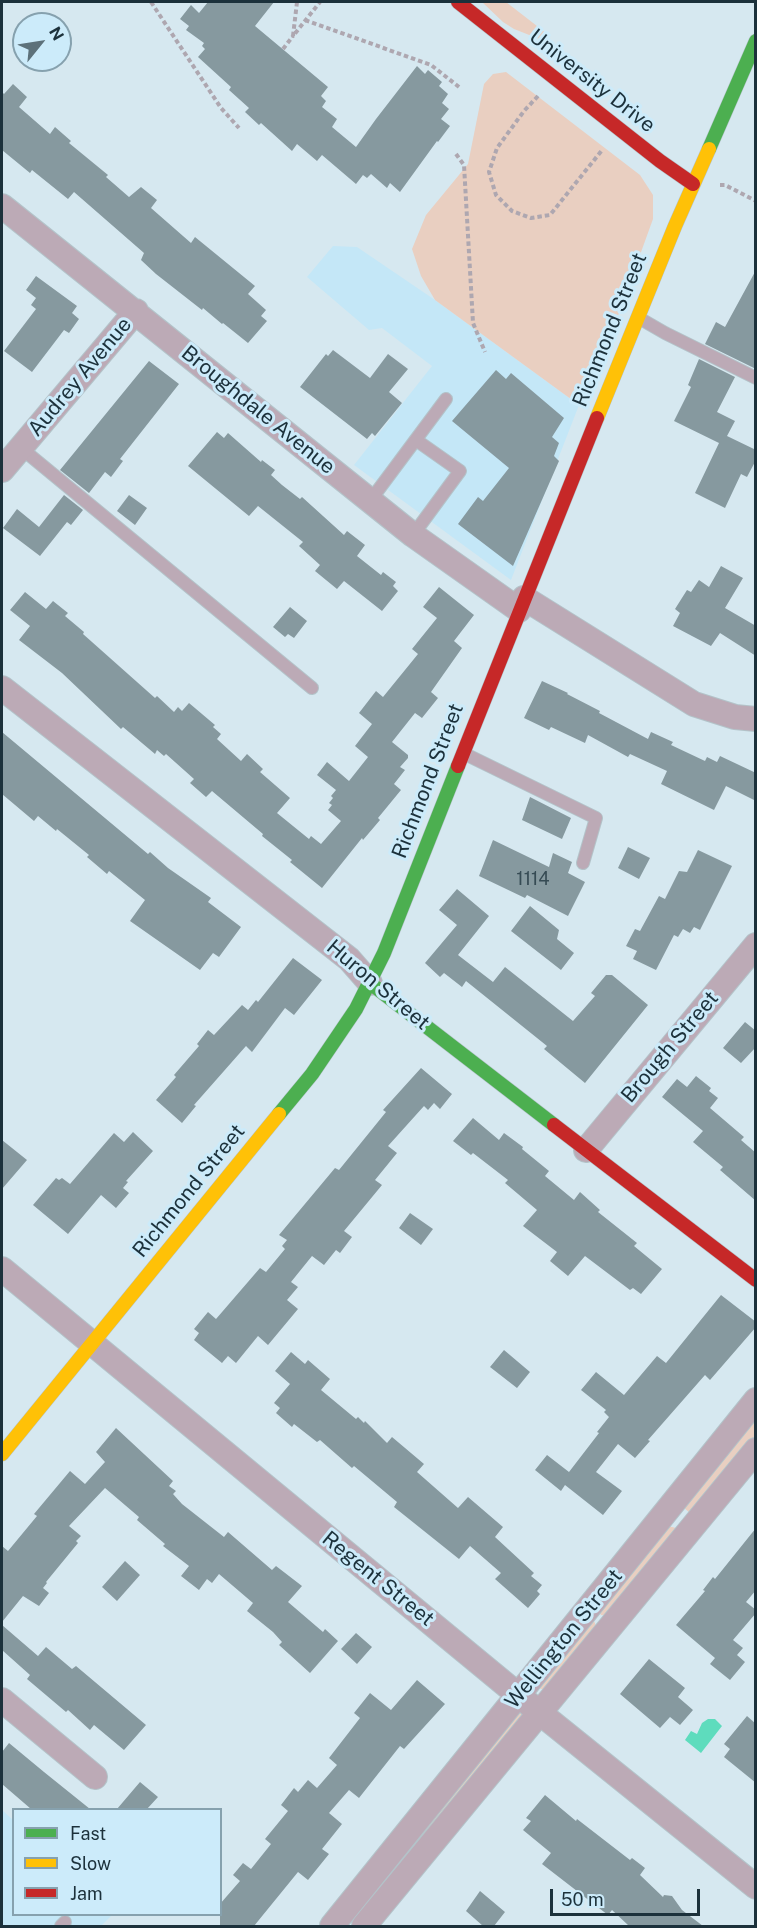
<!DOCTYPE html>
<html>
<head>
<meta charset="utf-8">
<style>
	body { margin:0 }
	#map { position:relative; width:757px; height:1928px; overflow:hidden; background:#d6e8f0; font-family:"Public Sans",sans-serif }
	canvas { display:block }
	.frame { position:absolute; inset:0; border:3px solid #1c313b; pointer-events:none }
	.legend { position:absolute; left:12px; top:1808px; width:210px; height:108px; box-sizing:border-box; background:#ccebfa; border:2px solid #86a1ae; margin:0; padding:8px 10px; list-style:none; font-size:18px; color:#1c313b }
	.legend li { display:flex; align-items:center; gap:12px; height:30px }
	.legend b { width:30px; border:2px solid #86a1ae }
	.north { position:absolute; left:12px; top:12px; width:60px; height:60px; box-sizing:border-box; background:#ccebfa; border:2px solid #86a1ae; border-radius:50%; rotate:60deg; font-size:16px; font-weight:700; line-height:24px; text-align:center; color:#1c313b }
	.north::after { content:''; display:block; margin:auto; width:21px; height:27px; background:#5d717a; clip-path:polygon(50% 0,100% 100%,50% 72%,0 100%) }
	.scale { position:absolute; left:550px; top:1889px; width:150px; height:27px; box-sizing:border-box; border:3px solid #1c313b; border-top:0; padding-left:8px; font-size:18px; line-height:21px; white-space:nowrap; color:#1c313b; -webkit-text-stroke:4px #ccebfa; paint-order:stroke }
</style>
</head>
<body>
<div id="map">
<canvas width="757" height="1928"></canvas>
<div class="frame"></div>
<ul class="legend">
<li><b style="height:8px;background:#4caf50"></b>Fast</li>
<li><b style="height:8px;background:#ffc107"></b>Slow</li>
<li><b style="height:8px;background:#c62828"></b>Jam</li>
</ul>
<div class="north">N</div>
<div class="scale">50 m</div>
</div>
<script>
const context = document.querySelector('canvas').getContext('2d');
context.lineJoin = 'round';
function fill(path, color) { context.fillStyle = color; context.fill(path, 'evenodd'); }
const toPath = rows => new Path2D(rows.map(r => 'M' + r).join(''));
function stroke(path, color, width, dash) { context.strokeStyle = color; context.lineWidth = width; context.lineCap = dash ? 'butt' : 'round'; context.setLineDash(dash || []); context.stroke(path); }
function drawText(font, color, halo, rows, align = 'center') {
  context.font = font + ' "Public Sans",sans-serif'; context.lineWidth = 6; context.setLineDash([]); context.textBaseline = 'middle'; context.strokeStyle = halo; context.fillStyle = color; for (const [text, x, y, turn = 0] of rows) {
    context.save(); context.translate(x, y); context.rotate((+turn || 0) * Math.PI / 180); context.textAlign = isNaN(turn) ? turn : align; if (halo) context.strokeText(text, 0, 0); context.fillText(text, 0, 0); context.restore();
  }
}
const built = toPath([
	[333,246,357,247,435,300,579,405,511,580,354,465,432,366,382,328,369,330,307,277],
	[2,1810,13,1820,14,1914,112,1915,101,1926,2,1926]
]);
const green = toPath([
	[482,2,506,2,546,33,542,40,514,29,503,22],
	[506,72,640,175,653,195,653,219,586,404,579,405,435,300,421,276,412,249,426,215,468,164,484,84,493,74],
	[755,1418,755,1436,691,1514,683,1507],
	[668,1526,676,1528,676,1535,608,1616,601,1615,598,1610],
	[594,1621,597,1628,545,1690,538,1688,587,1622],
	[514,1711,522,1711,525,1717,397,1872,390,1874,389,1867]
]);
const water = toPath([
	[708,1719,715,1719,722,1726,701,1753,685,1740,691,1731,697,1734,702,1723]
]);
const building = toPath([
	[208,2,274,2,255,26,328,87,321,96,326,101,322,107,337,119,332,127,356,147,376,119,417,66,425,74,428,70,442,82,439,86,448,94,442,103,449,109,441,119,450,126,438,142,437,141,400,192,390,183,387,188,371,174,367,178,363,175,356,184,322,155,317,161,297,144,292,151,261,123,259,125,245,112,249,108,229,90,231,87,198,57,205,49,202,46,204,43,186,30,189,26,180,19,191,5,199,13],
	[13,84,27,97,19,107,50,134,55,127,71,141,69,143,108,175,106,177,129,197,141,187,157,200,151,208,191,243,195,237,255,286,248,294,266,310,261,316,267,321,248,343,223,323,222,324,203,308,202,310,156,274,141,260,144,253,74,192,68,199,32,170,30,173,2,150,2,92,4,94],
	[756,270,756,369,705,344,716,322,725,327],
	[36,276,77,306,72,313,79,319,69,333,64,330,32,372,4,351,36,309,31,305,36,298,26,290],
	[333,350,370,378,388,354,408,369,389,392,402,403,375,436,372,433,367,439,300,387,326,354,328,356],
	[699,359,735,377,717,412,735,421,727,436,756,450,756,460,747,477,741,474,725,508,695,493,719,443,674,421,691,387,688,385],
	[149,361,179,384,120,459,123,461,111,477,105,472,89,493,60,470],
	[496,370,506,379,511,373,564,418,552,437,559,443,554,456,559,461,513,566,458,524,478,497,483,501,509,468,452,421],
	[217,432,224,438,228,433,261,462,262,460,275,470,271,475,282,485,300,499,302,497,344,535,347,531,365,545,357,556,381,575,383,572,396,582,393,586,398,591,382,611,344,581,337,589,315,571,320,565,299,546,303,542,258,506,249,516,188,466],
	[64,495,83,510,71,525,67,522,40,556,3,528,17,509,39,527],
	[129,495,147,508,135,525,117,511],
	[721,566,743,578,725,608,756,626,756,656,720,633,711,646,673,626,680,613,675,609,687,590,691,592,699,580,709,587],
	[439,587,474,615,454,641,462,648,431,692,438,698,422,718,415,713,392,742,408,755,408,758,400,767,405,770,394,784,401,790,378,818,380,820,363,840,362,838,322,888,290,862,292,860,262,836,263,834,212,791,206,797,190,783,194,779,166,754,164,756,157,750,155,754,123,727,121,729,62,673,19,640,30,626,10,610,25,592,46,609,53,601,68,613,65,616,84,632,83,634,155,698,157,696,174,712,178,707,182,711,189,703,215,725,213,727,221,734,217,739,241,761,247,754,263,769,260,772,290,798,277,813,309,839,311,836,321,844,341,821,328,810,332,805,329,803,333,798,331,796,336,790,317,775,327,762,349,781,368,757,355,746,372,724,359,713,376,691,383,697,418,654,412,649,437,618,423,607],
	[290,607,307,621,294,638,288,634,285,637,273,627],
	[542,681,568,693,567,694,600,711,599,713,648,739,651,732,673,742,671,745,705,761,707,757,717,762,720,756,756,773,756,801,726,786,714,810,661,784,667,771,630,754,628,757,588,735,585,743,551,727,549,730,524,718],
	[2,732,148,854,150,852,168,868,211,898,208,902,241,927,219,957,213,953,200,970,130,921,145,900,109,871,107,874,87,857,89,855,57,829,56,831,38,816,34,821,2,794],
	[530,797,571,818,562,839,522,820],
	[493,840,549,867,553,853,572,862,568,873,585,882,568,916,527,895,525,898,479,876],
	[628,847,650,858,639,879,618,868],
	[698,850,732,866,700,930,694,927,690,933,683,929,678,937,674,935,656,970,633,959,637,951,626,946,635,929,640,931,659,896,665,899,679,871,687,872],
	[457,889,489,916,458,955,493,982,505,967,573,1021,595,996,591,993,606,975,612,975,648,1005,585,1083,544,1049,547,1046,466,981,462,987,444,973,440,977,425,963,457,925,439,910],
	[530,906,559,930,557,939,574,953,561,970,511,931],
	[293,958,322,980,294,1015,285,1008,252,1052,246,1046,194,1105,196,1106,182,1123,156,1100,176,1077,174,1075,199,1046,197,1044,208,1030,214,1035,242,1005,248,1010,256,1000,258,1002],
	[745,1022,756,1031,756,1047,741,1063,723,1048],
	[421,1068,452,1094,440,1109,434,1103,428,1110,424,1106,388,1146,397,1153,375,1180,382,1185,344,1231,352,1237,340,1253,336,1250,324,1265,312,1256,291,1282,298,1287,287,1300,298,1309,268,1345,258,1336,236,1363,228,1356,222,1363,194,1340,199,1333,194,1329,208,1312,216,1319,260,1268,266,1272,285,1249,282,1246,287,1240,279,1235,335,1168,339,1170,386,1112,383,1110],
	[696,1076,711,1088,709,1091,718,1098,710,1108,744,1137,741,1140,756,1153,756,1201,720,1170,723,1167,693,1142,703,1131,662,1097,677,1079,687,1087],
	[473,1118,499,1140,504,1133,523,1147,522,1149,549,1171,545,1176,574,1200,580,1192,600,1210,598,1212,637,1243,634,1246,662,1269,641,1294,633,1288,630,1290,585,1256,568,1276,550,1261,557,1252,523,1226,537,1210,505,1183,508,1180,473,1153,471,1155,453,1141],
	[133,1132,153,1151,126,1181,128,1182,123,1188,129,1193,116,1208,101,1195,68,1234,33,1205,56,1178,59,1180,62,1178,70,1184,114,1133,124,1142],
	[2,1140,27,1160,2,1189],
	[410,1213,433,1229,421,1245,399,1228],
	[721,1295,756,1322,756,1327,710,1380,705,1375,648,1440,650,1441,635,1458,618,1444,596,1472,622,1491,603,1515,565,1485,561,1491,535,1470,547,1455,569,1472,599,1433,597,1432,609,1417,604,1412,606,1410,581,1390,596,1372,624,1395,657,1356,666,1363],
	[504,1350,530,1372,517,1388,490,1367],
	[291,1352,305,1364,308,1360,330,1379,321,1390,356,1419,358,1417,364,1423,365,1421,387,1443,392,1437,424,1464,417,1472,458,1508,468,1497,503,1527,495,1537,534,1573,531,1576,542,1585,537,1591,540,1594,528,1608,495,1579,501,1573,470,1546,459,1559,394,1507,397,1502,354,1466,352,1468,320,1440,317,1442,294,1424,292,1427,276,1413,280,1408,274,1403,290,1384,275,1371],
	[116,1428,173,1481,169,1486,176,1491,173,1494,182,1504,224,1537,228,1532,272,1570,276,1566,302,1586,288,1602,323,1632,325,1629,338,1641,310,1673,279,1645,282,1642,273,1632,247,1611,253,1603,219,1574,212,1583,207,1579,199,1590,181,1576,189,1566,163,1546,165,1544,137,1520,139,1517,105,1488,69,1526,81,1536,76,1541,78,1543,46,1582,47,1583,43,1588,49,1593,39,1606,23,1596,2,1622,2,1546,8,1551,37,1516,34,1514,70,1471,85,1484,105,1462,96,1452],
	[756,1528,756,1590,746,1602,756,1610,756,1613,733,1640,743,1648,737,1655,745,1662,730,1680,710,1664,715,1658,676,1625,705,1591,703,1590,713,1577,715,1579],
	[125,1561,140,1575,117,1601,102,1587],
	[2,1625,38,1656,46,1647,72,1669,76,1666,146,1725,124,1750,94,1725,90,1730,68,1710,66,1712,27,1679,30,1675,2,1650],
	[356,1633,372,1647,357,1664,341,1649],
	[649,1659,685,1688,678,1697,693,1710,680,1725,670,1717,660,1728,620,1694],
	[417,1680,445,1704,404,1749,400,1746,359,1798,349,1790,329,1813,342,1824,322,1849,329,1854,308,1880,298,1872,254,1926,220,1926,220,1904,240,1881,233,1875,243,1863,251,1869,271,1844,265,1839,288,1811,281,1805,294,1788,298,1792,308,1780,317,1788,337,1765,329,1758,360,1718,354,1713,370,1693,391,1710],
	[747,1716,756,1724,756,1783,724,1757,730,1749,724,1744],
	[9,1743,44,1772,90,1809,31,1809,2,1784,2,1752],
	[140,1782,158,1797,147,1809,117,1809],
	[545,1795,576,1821,577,1819,630,1860,632,1858,645,1868,640,1875,663,1897,664,1895,672,1896,682,1910,703,1926,629,1926,612,1910,608,1915,542,1864,551,1853,523,1830,531,1821,526,1818],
	[480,1891,505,1912,494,1926,483,1926,466,1911]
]);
const path = toPath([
	[151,2,221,108,239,128],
	[297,2,293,36,320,2],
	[305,20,431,65,459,87],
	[283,49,293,36],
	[538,96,524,111,497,148,489,172,496,195,512,211,531,218,550,215,603,149],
	[456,154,464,165,473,323,485,352],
	[720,185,725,185,756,201]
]);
const lane = toPath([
	[639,318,665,333,756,378],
	[21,448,312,688],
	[370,501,446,399],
	[413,535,460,471,416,440],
	[463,753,596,818,583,863],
	[61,1926,65,1922]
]);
const street = toPath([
	[2,206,413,535,519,610],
	[2,470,136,311],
	[524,598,694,704,735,717,756,719],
	[2,688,349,959,370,983],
	[586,1150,756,945],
	[2,1269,540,1713,756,1887],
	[2,1700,95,1777],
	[332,1926,756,1400],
	[364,1926,756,1450]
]);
const fast = toPath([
	[709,149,756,41],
	[370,983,554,1125],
	[279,1114,312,1074,356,1009,384,953,458,766]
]);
const slow = toPath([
	[597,418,675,226,709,149],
	[2,1454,279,1114]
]);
const jam = toPath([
	[458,2,660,161,693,184],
	[458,766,597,418],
	[554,1125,756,1280]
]);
const numberNames = [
	["1114",533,879]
];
const streetNames = [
	["University Drive",592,81,38],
	["Richmond Street",610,330,-68],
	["Audrey Avenue",80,377,-50],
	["Broughdale Avenue",258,410,39],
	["Richmond Street",428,781,-69],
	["Huron Street",378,985,40],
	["Brough Street",670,1047,-50],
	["Richmond Street",189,1191,-51],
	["Regent Street",378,1579,39],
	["Wellington Street",564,1639,-51]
];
fill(built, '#c4e7f7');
fill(green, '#e9cfc1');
fill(water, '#5edcbd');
fill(building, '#86999f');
stroke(lane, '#b3c3c9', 14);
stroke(street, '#b3c3c9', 26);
stroke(fast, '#b3c3c9', 15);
stroke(slow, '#b3c3c9', 15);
stroke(jam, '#b3c3c9', 15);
stroke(path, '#aea7b0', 4, [4.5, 3]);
stroke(lane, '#bcaab6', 12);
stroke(street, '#bcaab6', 24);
stroke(fast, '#4caf50', 14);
stroke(slow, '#ffc107', 14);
stroke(jam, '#c62828', 14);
drawText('18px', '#364b54', null, numberNames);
drawText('21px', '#1c313b', '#ccebfa', streetNames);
</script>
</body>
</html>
